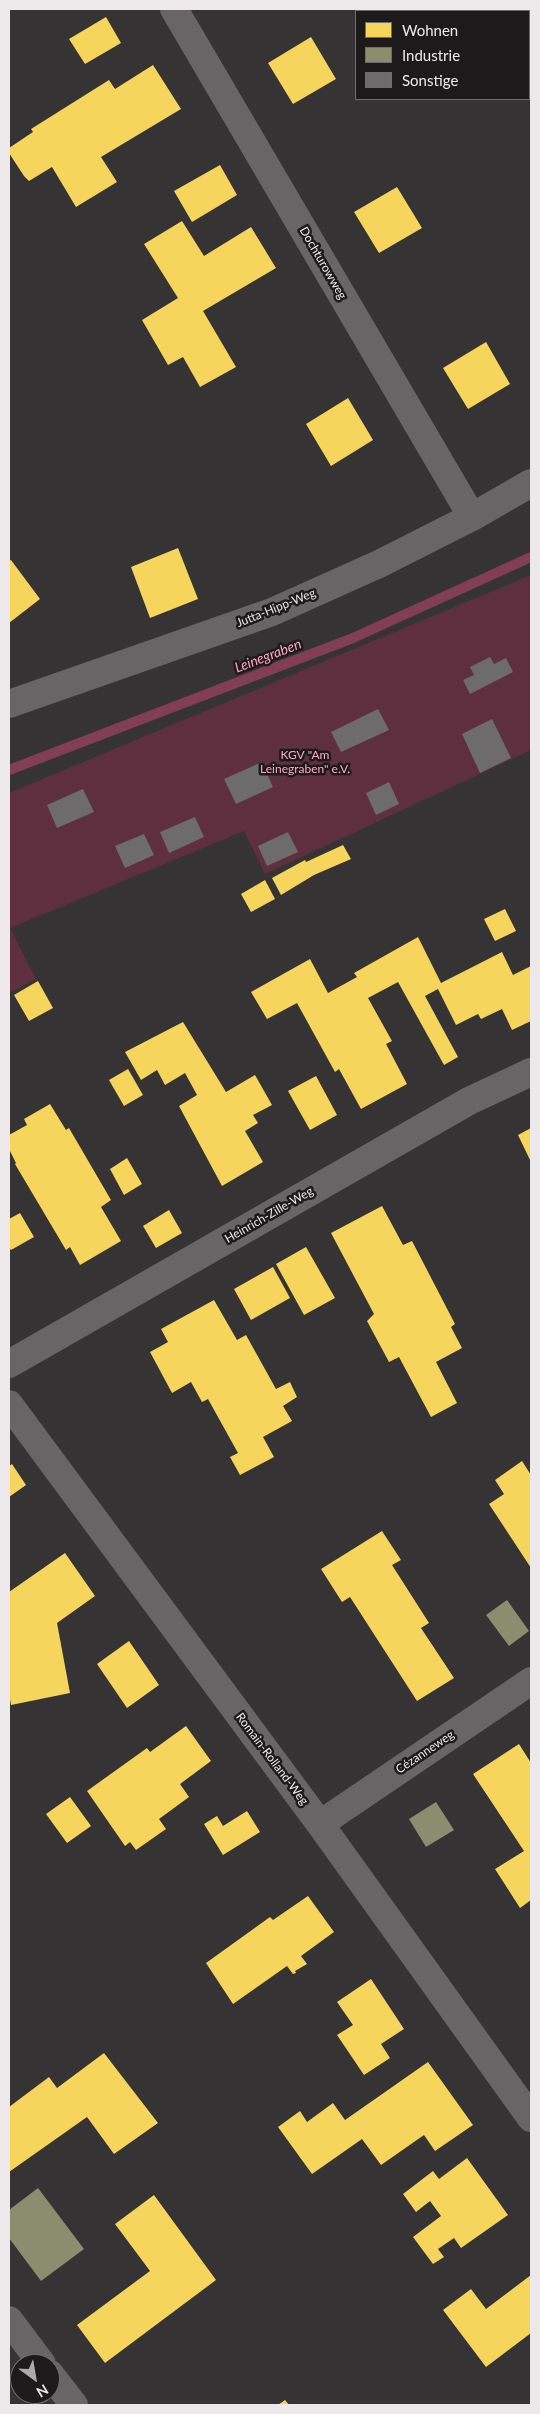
<!DOCTYPE html>
<html>
<head>
<meta charset="utf-8">
<style>
	body { margin:0 }
	#map { position:relative; width:540px; height:2414px; overflow:hidden; background:#363334; font-family:Lato,sans-serif }
	canvas { display:block }
	.frame { position:absolute; inset:0; border:10px solid #ede9ea; pointer-events:none }
	.legend { position:absolute; left:355px; top:10px; width:175px; height:90px; box-sizing:border-box; background:#1d1a1b; border:1px solid #706d6e; margin:0; padding:6px 9px; list-style:none; font-size:15px; color:#ede9ea }
	.legend li { display:flex; align-items:center; gap:10px; height:25px }
	.legend b { width:25px; border:1px solid #706d6e }
	.north { position:absolute; left:10px; top:2354px; width:50px; height:50px; box-sizing:border-box; background:#1d1a1b; border:1px solid #706d6e; border-radius:50%; rotate:148deg; font-size:14px; font-weight:700; line-height:20px; text-align:center; color:#ede9ea }
	.north::after { content:''; display:block; margin:auto; width:18px; height:22px; background:#ada9aa; clip-path:polygon(50% 0,100% 100%,50% 72%,0 100%) }
</style>
</head>
<body>
<div id="map">
<canvas width="540" height="2414"></canvas>
<div class="frame"></div>
<ul class="legend">
<li><b style="height:14px;background:#f6d55c"></b>Wohnen</li>
<li><b style="height:14px;background:#8c8c6e"></b>Industrie</li>
<li><b style="height:14px;background:#6d6b6b"></b>Sonstige</li>
</ul>
<div class="north">N</div>
</div>
<script>
const context = document.querySelector('canvas').getContext('2d');
context.lineJoin = 'round';
function fill(path, color) { context.fillStyle = color; context.fill(path, 'evenodd'); }
const toPath = rows => new Path2D(rows.map(r => 'M' + r).join(''));
function stroke(path, color, width, dash) { context.strokeStyle = color; context.lineWidth = width; context.lineCap = dash ? 'butt' : 'round'; context.setLineDash(dash || []); context.stroke(path); }
function drawText(font, color, halo, rows, align = 'center') {
  context.font = font + ' Lato,sans-serif'; context.lineWidth = 5; context.setLineDash([]); context.textBaseline = 'middle'; context.strokeStyle = halo; context.fillStyle = color; for (const [text, x, y, turn = 0] of rows) {
    context.save(); context.translate(x, y); context.rotate((+turn || 0) * Math.PI / 180); context.textAlign = isNaN(turn) ? turn : align; if (halo) context.strokeText(text, 0, 0); context.fillText(text, 0, 0); context.restore();
  }
}
const green = toPath([
	[531,575,531,750,265,874,244,831,10,928,36,979,9,993,9,793]
]);
const homes = toPath([
	[106,17,121,43,85,64,69,39],
	[311,37,336,79,293,104,268,63],
	[153,65,181,109,101,157,117,182,76,207,52,167,29,181,24,176,9,153,9,148,33,132,31,129,109,80,115,89],
	[220,165,237,195,192,222,174,191],
	[397,187,422,228,379,253,354,212],
	[182,221,204,256,251,227,276,268,203,311,236,367,200,387,183,357,168,365,142,320,178,298,144,244],
	[486,342,510,384,468,409,443,368],
	[348,398,373,440,331,466,306,424],
	[178,548,198,599,150,618,131,567],
	[11,560,40,599,9,623,9,561],
	[343,845,351,859,314,875,281,895,272,878,305,860,306,862],
	[265,880,275,899,251,912,241,894],
	[505,909,516,931,495,941,484,919],
	[418,937,441,983,502,952,513,975,531,966,531,1021,512,1030,502,1009,481,1019,478,1014,456,1025,438,989,425,996,458,1057,444,1065,398,982,368,998,392,1041,386,1044,407,1084,361,1109,339,1069,335,1072,297,1003,267,1019,251,992,310,959,328,993,357,977,354,973],
	[38,981,53,1008,29,1021,14,995],
	[183,1022,226,1092,255,1075,272,1105,253,1115,258,1123,245,1131,263,1162,222,1186,179,1106,197,1095,185,1073,165,1085,157,1070,141,1080,125,1052],
	[128,1069,143,1095,124,1106,109,1080],
	[316,1076,337,1115,310,1130,288,1091],
	[50,1104,66,1130,69,1128,111,1200,101,1207,121,1241,80,1265,70,1247,66,1250,15,1164,16,1163,9,1149,9,1135,27,1125,24,1119],
	[531,1128,531,1162,518,1135],
	[127,1158,142,1184,124,1195,110,1169],
	[382,1206,403,1245,412,1241,455,1324,451,1327,462,1348,436,1362,457,1403,431,1417,399,1357,389,1362,367,1321,374,1314,331,1233],
	[169,1210,182,1233,156,1248,143,1226],
	[20,1213,34,1237,11,1250,9,1247,9,1219],
	[306,1247,335,1298,304,1315,276,1264],
	[273,1267,290,1298,251,1320,234,1289],
	[214,1300,237,1340,246,1335,276,1389,290,1382,297,1397,283,1406,292,1421,263,1437,274,1457,240,1475,230,1457,238,1453,208,1399,202,1402,191,1382,172,1393,150,1352,168,1342,161,1329],
	[522,1461,531,1475,531,1568,489,1504,504,1494,495,1480],
	[12,1464,26,1485,9,1497,9,1466],
	[382,1531,401,1560,392,1565,429,1623,421,1628,454,1678,417,1701,350,1597,342,1602,321,1569],
	[65,1553,95,1596,57,1623,70,1693,11,1705,9,1693,9,1592],
	[129,1641,159,1685,127,1708,97,1664],
	[186,1726,211,1761,180,1784,189,1797,159,1819,166,1829,136,1850,130,1842,125,1846,87,1791,147,1748,150,1752],
	[519,1744,531,1763,531,1900,520,1908,495,1869,524,1851,473,1774],
	[70,1797,91,1826,67,1843,46,1814],
	[247,1811,260,1832,223,1855,204,1824,217,1816,223,1826],
	[308,1896,334,1932,301,1956,307,1964,295,1971,296,1973,293,1974,287,1966,233,2004,206,1963,270,1917,273,1920],
	[371,1979,404,2029,381,2044,390,2058,364,2075,337,2035,353,2025,337,2002],
	[104,2053,158,2123,114,2154,87,2117,9,2172,9,2107,49,2077,57,2088],
	[428,2062,473,2125,435,2151,424,2135,381,2165,362,2139,312,2174,278,2127,300,2111,307,2122,333,2103,345,2120],
	[467,2158,508,2215,461,2248,454,2238,438,2249,444,2257,433,2264,413,2237,441,2216,430,2201,416,2212,403,2194,433,2171,439,2179],
	[154,2195,216,2280,105,2363,77,2325,150,2271,115,2224],
	[531,2275,531,2333,486,2367,443,2310,471,2289,486,2309],
	[285,2400,289,2405,278,2405]
]);
const industry = toPath([
	[507,1600,529,1631,509,1646,486,1615],
	[436,1802,454,1830,426,1847,409,1819],
	[38,2188,84,2249,41,2281,9,2238,9,2210]
]);
const stream = toPath([
	[9,770,353,638,531,557]
]);
const building = toPath([
	[490,657,494,664,506,658,513,672,470,694,463,680,474,675,470,667],
	[378,709,389,730,341,752,331,732],
	[492,719,511,758,480,773,462,734],
	[262,762,273,787,236,804,224,779],
	[389,782,399,804,376,815,366,793],
	[83,789,94,812,57,828,47,805],
	[195,817,204,837,169,853,160,832],
	[288,832,298,852,267,866,258,846],
	[144,834,154,855,125,868,115,846]
]);
const minor = toPath([
	[174,9,472,517],
	[9,704,272,612,379,564,472,517,531,483],
	[9,1364,469,1101,531,1072],
	[9,1404,320,1824,531,2118],
	[320,1824,531,1681],
	[9,2320,42,2364],
	[50,2374,74,2405]
]);
const streetNames = [
	["Dochturowweg",323,263,60],
	["Jutta-Hipp-Weg",276,608,-22],
	["Heinrich-Zille-Weg",269,1215,-30],
	["Cézanneweg",425,1752,-34],
	["Romain-Rolland-Weg",272,1759,53]
];
const parkNames = [
	["KGV \"Am",305,755],
	["Leinegraben\" e.V.",305,769]
];
const waterNames = [
	["Leinegraben",268,656,-21]
];
fill(green, '#5e303f');
fill(homes, '#f6d55c');
fill(industry, '#8c8c6e');
stroke(stream, '#813e55', 10);
fill(building, '#6d6b6b');
stroke(minor, '#676565', 28);
drawText('12px', '#ede9ea', '#1d1a1b', streetNames);
drawText('12px', '#ffa8c2', '#1d1a1b', parkNames);
drawText('italic 14px', '#ffa8c2', '#1d1a1b', waterNames);
</script>
</body>
</html>
